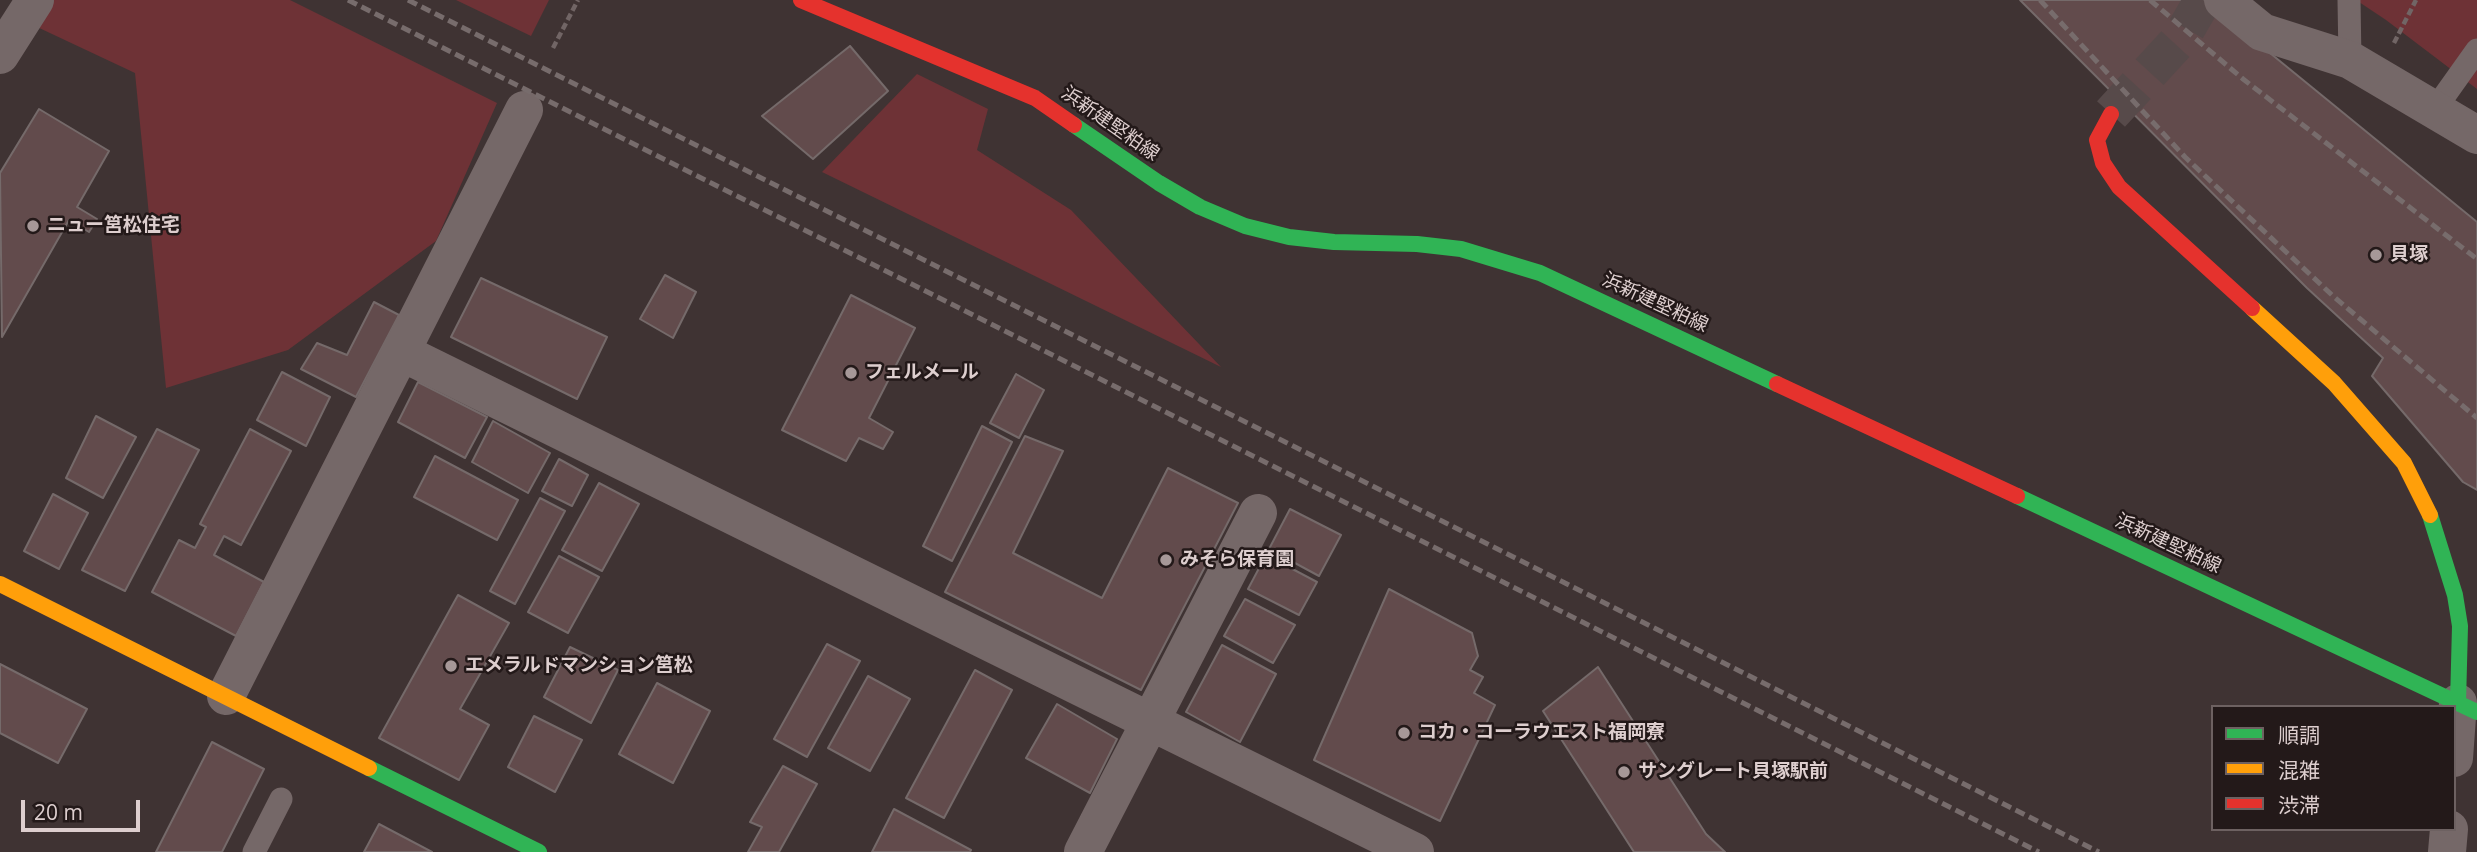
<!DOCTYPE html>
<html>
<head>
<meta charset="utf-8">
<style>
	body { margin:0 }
	#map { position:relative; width:2477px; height:852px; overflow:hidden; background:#3f3333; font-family:"Open Sans","Noto Sans JP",sans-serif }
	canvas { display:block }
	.legend { position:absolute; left:2211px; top:705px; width:245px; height:126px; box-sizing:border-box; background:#231919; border:2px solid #6d6161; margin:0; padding:9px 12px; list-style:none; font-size:21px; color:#ddcece }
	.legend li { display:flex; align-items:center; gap:14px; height:35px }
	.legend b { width:35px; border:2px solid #6d6161 }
	.scale { position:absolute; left:21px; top:800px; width:119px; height:32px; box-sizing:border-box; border:4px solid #ddcece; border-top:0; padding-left:9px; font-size:21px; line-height:24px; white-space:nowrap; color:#ddcece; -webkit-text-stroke:5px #231919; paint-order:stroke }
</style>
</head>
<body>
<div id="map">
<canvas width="2477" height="852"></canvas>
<ul class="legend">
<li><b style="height:9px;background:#30b455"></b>順調</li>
<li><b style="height:9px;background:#ff9f0a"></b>混雑</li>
<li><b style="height:9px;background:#e5322d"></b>渋滞</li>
</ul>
<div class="scale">20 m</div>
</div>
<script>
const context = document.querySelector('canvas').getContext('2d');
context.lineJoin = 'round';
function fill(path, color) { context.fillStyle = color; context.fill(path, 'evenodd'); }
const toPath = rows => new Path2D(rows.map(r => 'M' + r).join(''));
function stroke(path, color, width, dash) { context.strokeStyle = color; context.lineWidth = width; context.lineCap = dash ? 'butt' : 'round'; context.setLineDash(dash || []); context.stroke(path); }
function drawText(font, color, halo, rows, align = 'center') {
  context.font = font + ' "Open Sans","Noto Sans JP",sans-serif'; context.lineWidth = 5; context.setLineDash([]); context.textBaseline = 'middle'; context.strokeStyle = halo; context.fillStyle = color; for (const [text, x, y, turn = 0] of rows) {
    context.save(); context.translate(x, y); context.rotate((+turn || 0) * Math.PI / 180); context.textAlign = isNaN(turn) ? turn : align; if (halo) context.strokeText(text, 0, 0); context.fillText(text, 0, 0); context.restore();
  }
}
const green = toPath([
	[54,0,290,0,497,103,436,241,288,350,166,388,135,73,35,26],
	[456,0,549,0,531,36],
	[2356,0,2477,0,2477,89,2386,20],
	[917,74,988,109,977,150,1071,210,1221,367,822,172]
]);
const building = toPath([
	[2020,0,2205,0,2477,222,2477,490,2463,482,2372,376,2383,358,2307,288,2020,0],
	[850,46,888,91,813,159,762,116,850,46],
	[39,109,109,151,77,207,97,219,89,232,69,220,2,337,0,173,39,109],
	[665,275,696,292,673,338,640,319,665,275],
	[481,278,607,337,577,399,451,337,481,278],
	[851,295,915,328,869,418,893,432,883,449,859,438,846,461,782,430,851,295],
	[374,302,399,315,356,397,301,369,317,343,347,355,374,302],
	[282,372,330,397,306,446,257,420,282,372],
	[1016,374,1044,390,1019,438,990,423,1016,374],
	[418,382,487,417,465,458,398,422,418,382],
	[96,416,136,437,103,498,66,478,96,416],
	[493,421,550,453,528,493,472,462,493,421],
	[982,426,1012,442,952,561,923,546,982,426],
	[157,429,199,450,125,591,82,570,157,429],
	[250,429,291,451,241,545,224,536,214,555,264,582,236,636,152,592,179,540,195,548,206,527,200,524,250,429],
	[1025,436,1063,451,1013,553,1102,598,1168,468,1238,503,1141,690,945,592,1025,436],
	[435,456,518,500,497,540,414,497,435,456],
	[559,459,588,475,572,506,542,491,559,459],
	[599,483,639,504,602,571,562,550,599,483],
	[53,494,88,513,59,569,24,551,53,494],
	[540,498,565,511,515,604,490,591,540,498],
	[1290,509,1341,535,1319,576,1269,549,1290,509],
	[1266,555,1317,582,1299,615,1248,589,1266,555],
	[559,556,599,577,568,633,528,612,559,556],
	[1389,589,1472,633,1478,656,1470,670,1483,677,1474,693,1495,705,1440,821,1314,760,1389,589],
	[458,595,509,623,460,709,489,725,459,780,379,738,458,595],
	[1245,599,1295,625,1273,663,1224,636,1245,599],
	[827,644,860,661,807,757,774,739,827,644],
	[1222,645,1276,674,1240,742,1186,712,1222,645],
	[570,647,618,670,591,723,544,697,570,647],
	[0,664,87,709,58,763,0,733,0,664],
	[1598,667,1706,834,1725,852,1634,852,1543,711,1598,667],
	[975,670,1012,690,944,818,906,798,975,670],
	[868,676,910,699,870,771,828,748,868,676],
	[657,683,710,711,673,783,619,754,657,683],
	[1057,704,1117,739,1090,793,1026,758,1057,704],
	[534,716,582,740,555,792,508,767,534,716],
	[212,742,264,769,222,852,156,852,212,742],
	[783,766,817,784,779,852,748,852,762,827,750,822,783,766],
	[894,809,971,850,970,852,872,852,894,809],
	[379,824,432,852,364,852,379,824]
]);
const secondaryTunnel = toPath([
	[2111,114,2181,38,2203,0]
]);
const path = toPath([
	[2394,43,2416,0],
	[553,48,578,0]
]);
const lane = toPath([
	[2349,0,2350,60],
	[2435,109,2477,50],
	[254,852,281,799]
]);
const street = toPath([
	[2223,0,2262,32,2350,60,2477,135],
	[0,55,35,0],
	[524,110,401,352,1415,852],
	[226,696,401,352],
	[2454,758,2458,703],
	[1083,852,1258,513],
	[2447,852,2449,829]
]);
const fast = toPath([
	[1074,125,1159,183,1200,207,1245,226,1289,237,1334,242,1417,244,1461,249,1540,273,1777,384],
	[2017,496,2477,712],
	[2430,515,2455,595,2460,626,2458,703],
	[369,768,539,852]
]);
const slow = toPath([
	[2252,308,2334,383,2404,463,2430,515],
	[0,584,369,768]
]);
const jam = toPath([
	[801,0,1035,98,1074,125],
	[2111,114,2097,140,2103,163,2119,187,2252,308],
	[1777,384,2017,496]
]);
const rail = toPath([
	[348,0,2039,852],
	[408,0,2099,852],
	[2040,0,2185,157,2333,296,2477,418],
	[2150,0,2243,79,2477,259]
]);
const markers = [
	[33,226,7,"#a69898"],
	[2376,255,7,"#a69898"],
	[851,373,7,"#a69898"],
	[1166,560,7,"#a69898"],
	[451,666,7,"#a69898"],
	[1404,733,7,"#a69898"],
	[1624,772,7,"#a69898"]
];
const streetNames = [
	["浜新建堅粕線",1110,124,35],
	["浜新建堅粕線",1655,303,25],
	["浜新建堅粕線",2168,544,25]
];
const poiNames = [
	["ニュー筥松住宅",47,226],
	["貝塚",2390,255],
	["フェルメール",865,373],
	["みそら保育園",1180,560],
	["エメラルドマンション筥松",465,666],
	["コカ・コーラウエスト福岡寮",1418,733],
	["サングレート貝塚駅前",1638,772]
];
fill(green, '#6e3236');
fill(building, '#624b4c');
stroke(building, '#756a6a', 2);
stroke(secondaryTunnel, '#574a4a', 38, [38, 19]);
stroke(path, '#716565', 4.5, [7, 3.5]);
stroke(lane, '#756868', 23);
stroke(street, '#756868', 38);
stroke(fast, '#30b455', 16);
stroke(slow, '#ff9f0a', 16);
stroke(jam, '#e5322d', 16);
stroke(rail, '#776c6c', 5, [10, 5]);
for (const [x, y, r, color] of markers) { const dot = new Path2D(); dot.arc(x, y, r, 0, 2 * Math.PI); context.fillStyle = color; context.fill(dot); stroke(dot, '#231919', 2.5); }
drawText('19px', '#ddcece', '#231919', streetNames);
drawText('bold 19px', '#ddcece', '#231919', poiNames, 'left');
</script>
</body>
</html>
